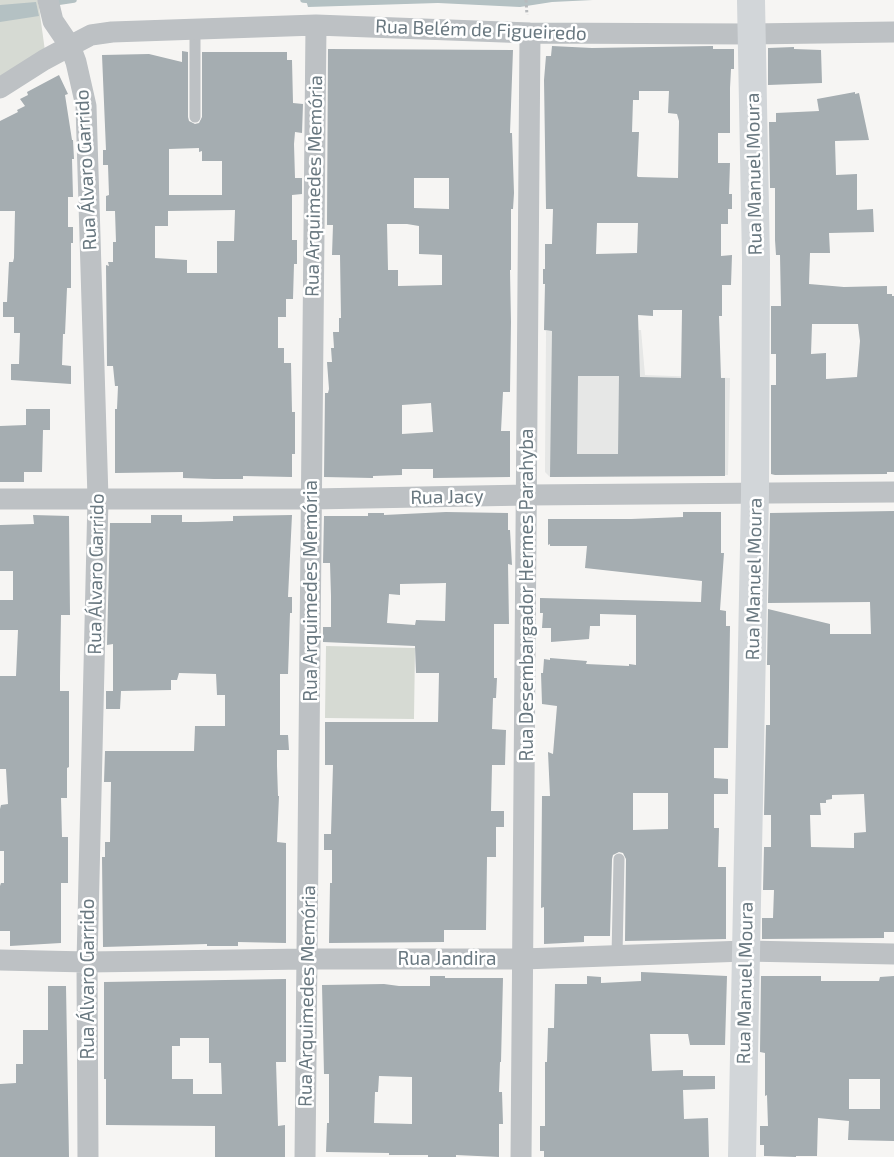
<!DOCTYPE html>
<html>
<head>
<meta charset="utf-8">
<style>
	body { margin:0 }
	canvas { display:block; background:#f6f5f3 }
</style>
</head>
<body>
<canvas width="894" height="1157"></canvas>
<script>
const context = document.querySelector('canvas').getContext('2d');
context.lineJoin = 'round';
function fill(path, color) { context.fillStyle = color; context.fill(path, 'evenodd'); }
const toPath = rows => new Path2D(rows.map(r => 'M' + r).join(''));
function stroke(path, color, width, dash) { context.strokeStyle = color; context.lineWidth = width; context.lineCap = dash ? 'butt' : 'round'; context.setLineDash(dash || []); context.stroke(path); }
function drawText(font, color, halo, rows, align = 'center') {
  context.font = font + ' "Exo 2",sans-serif'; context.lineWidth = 5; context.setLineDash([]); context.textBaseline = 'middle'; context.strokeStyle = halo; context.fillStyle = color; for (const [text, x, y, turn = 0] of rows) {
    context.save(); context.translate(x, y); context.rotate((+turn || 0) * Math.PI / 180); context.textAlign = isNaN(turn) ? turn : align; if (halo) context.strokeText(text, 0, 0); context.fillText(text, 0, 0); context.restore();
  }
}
const built = toPath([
	[641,330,645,375,730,378,728,475,550,477,545,472,545,468,546,331]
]);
const green = toPath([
	[0,0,38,0,45,51,0,79],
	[326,646,415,648,414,719,325,718]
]);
const water = toPath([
	[306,0,593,0,552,2,520,7,438,3,308,7],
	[36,2,39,16,0,22,0,5]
]);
const stream = toPath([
	[303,0,314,1],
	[54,3,74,0]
]);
const building = toPath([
	[552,46,592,48,713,46,713,49,734,49,734,69,731,69,730,88,730,133,718,133,718,163,730,163,729,194,732,194,732,209,728,209,728,224,721,224,721,256,732,255,731,285,722,285,722,316,719,316,721,378,725,378,725,476,550,477,552,331,544,330,545,284,543,284,543,269,545,269,545,244,552,244,553,209,546,209,544,80,546,56,551,56],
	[639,91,669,91,668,113,677,114,679,121,678,178,638,177,637,176,639,132,632,132,633,100,639,100],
	[597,223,638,223,637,253,596,254],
	[653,310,682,310,681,378,640,377,638,315,653,316],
	[578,376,619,376,618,454,577,454],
	[794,47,794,49,821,50,822,83,768,85,768,48],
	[328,49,513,50,510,133,512,133,514,193,513,209,511,209,511,270,510,270,511,322,510,392,503,392,501,431,510,431,510,477,433,478,433,469,402,469,402,475,373,476,373,478,324,477,325,393,328,393,329,389,327,362,332,362,331,348,334,348,333,332,339,332,339,318,341,318,340,255,332,255,333,225,327,225],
	[414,178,449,178,449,209,414,208],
	[387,224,407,224,419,226,419,254,442,255,442,285,398,286,398,270,388,270],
	[431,403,433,432,402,434,402,405],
	[182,51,188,52,188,117,189,121,195,124,199,123,202,117,202,52,287,52,287,60,292,60,293,103,303,104,302,133,295,132,294,144,295,178,302,178,302,194,292,195,292,240,297,240,297,264,294,264,293,299,286,299,286,317,278,317,278,348,284,348,284,363,291,363,292,412,295,412,295,454,292,454,292,477,243,476,243,479,214,479,183,478,183,472,115,473,115,409,117,409,118,386,115,386,113,366,107,366,106,265,109,266,108,262,113,262,113,242,116,242,115,211,106,211,106,196,109,195,108,165,103,165,103,150,106,150,102,55,149,54,182,62],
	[199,148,199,152,202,151,202,161,222,161,222,195,169,195,169,149],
	[235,210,234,241,217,241,217,273,187,273,187,260,155,258,155,226,168,226,168,211],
	[59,75,68,94,65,95,72,140,73,140,74,159,72,159,73,197,68,197,68,227,73,227,73,243,71,243,71,288,67,288,65,334,63,334,62,365,71,366,71,384,11,380,11,364,19,364,20,333,14,333,14,317,3,317,3,302,7,302,9,262,13,262,14,258,15,211,0,211,0,121,18,112,17,110,25,106,20,99,28,95,27,92],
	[855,92,855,94,859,93,869,140,835,141,836,175,857,174,857,210,873,209,874,232,829,233,830,253,810,253,809,284,844,287,887,286,887,294,892,294,892,296,894,296,894,472,887,472,887,474,775,475,771,474,771,385,776,385,776,354,771,354,771,306,781,306,780,255,776,255,775,240,775,188,770,188,769,122,776,122,776,113,819,111,817,99],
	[812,324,858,324,860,341,857,377,826,379,826,353,811,354],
	[26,409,50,409,50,430,43,430,42,472,24,472,24,482,0,482,0,426,26,425],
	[894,511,894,932,884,932,884,938,762,939,762,918,773,918,774,890,763,890,764,847,771,847,771,815,764,815,766,725,770,725,770,665,767,665,768,609,830,624,830,634,871,634,870,602,768,603,770,513],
	[864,794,866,832,854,833,854,848,811,847,810,815,821,815,820,803,826,803,826,800,832,799,832,795],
	[446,512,508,513,508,530,510,530,512,565,508,564,509,624,494,624,494,678,497,678,496,698,493,698,492,729,506,730,505,765,492,765,491,811,504,811,504,827,496,827,496,857,487,857,486,930,444,930,444,942,329,943,330,883,332,883,332,850,324,850,324,834,331,834,333,765,325,765,325,722,438,722,439,673,416,673,415,646,323,642,323,627,331,627,331,596,330,563,323,563,324,516,368,516,368,513,384,513,384,515],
	[446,583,445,621,416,620,415,625,387,623,389,594,400,595,400,584],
	[683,512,721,512,721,553,724,553,720,610,726,611,726,626,730,626,728,748,714,748,714,778,728,779,728,794,714,794,714,828,719,828,718,867,726,867,726,939,625,941,626,859,623,853,619,852,613,855,612,859,610,936,584,936,584,942,544,944,544,907,541,908,542,796,550,796,548,752,553,754,557,706,542,704,541,673,543,673,544,659,550,660,550,658,587,661,586,664,629,666,629,664,636,665,636,615,600,614,600,626,590,626,589,639,551,642,551,628,542,628,543,613,540,613,540,598,701,602,702,581,585,568,587,546,550,546,550,544,548,545,548,519,631,519,683,517],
	[633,793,668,793,668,829,633,830],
	[33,515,69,516,70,615,61,615,60,676,60,691,69,691,69,767,67,768,67,798,61,798,62,837,68,837,68,883,61,883,61,943,10,946,10,931,0,931,0,886,1,883,4,883,4,851,0,851,0,809,1,805,8,804,6,769,0,769,0,676,16,676,18,630,0,630,0,600,13,600,13,571,0,571,0,525,34,524],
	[151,515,182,515,182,522,197,522,233,521,233,516,292,515,288,597,292,597,292,613,290,613,288,674,280,674,280,735,288,735,289,750,277,750,277,766,278,796,279,796,277,842,286,843,286,943,238,942,238,946,207,946,207,944,103,947,102,857,105,857,105,842,110,842,111,782,104,782,105,751,194,751,195,726,225,726,225,695,217,695,216,674,179,673,177,680,171,680,171,690,121,691,120,709,106,709,106,691,113,691,113,644,107,645,110,523,151,523],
	[641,972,727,976,725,1045,690,1045,688,1034,650,1034,652,1071,683,1070,683,1076,715,1076,715,1089,683,1090,684,1119,708,1118,709,1157,544,1157,544,1151,540,1151,540,1126,545,1126,545,1062,547,1062,548,1028,554,1028,555,984,587,984,587,976,601,977,601,983,641,981],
	[430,976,445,976,445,978,503,978,501,1062,500,1062,499,1092,502,1092,503,1124,499,1124,499,1157,456,1155,456,1157,428,1157,428,1155,389,1155,389,1153,326,1152,327,1123,329,1123,329,1074,324,1074,322,985,384,984,399,986,430,986],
	[379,1076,412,1077,412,1124,374,1123,375,1092,378,1092],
	[761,976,821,976,821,981,879,981,880,977,894,976,894,1141,848,1140,849,1121,818,1118,817,1156,796,1156,796,1157,764,1156,764,1145,760,1145,760,1126,768,1126,767,1095,765,1096,765,1053,760,1052],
	[849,1079,880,1079,880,1109,849,1109],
	[286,979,286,1062,276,1062,278,1126,285,1125,285,1157,215,1157,215,1126,106,1125,106,1079,104,1079,104,982],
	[180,1038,209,1038,209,1063,221,1063,222,1094,193,1094,193,1079,172,1079,172,1046,180,1046],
	[48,986,66,986,69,1157,0,1157,0,1084,16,1083,16,1064,23,1064,23,1030,48,1030]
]);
const path = toPath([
	[526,0,527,15]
]);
const lane = toPath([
	[195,117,195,29],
	[617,956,619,859]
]);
const street = toPath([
	[48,0,53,21,70,46,76,62,86,106,98,498,87,962,88,1157],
	[0,88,44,60,70,46,91,35,112,32,316,25,530,33,750,34,894,32],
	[0,499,312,499,528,495,894,492],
	[0,960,87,962,307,959,523,959,745,951,894,954],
	[305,1157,316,25],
	[521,1157,530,33]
]);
const secondary = toPath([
	[742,1157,755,494,756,260,751,0]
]);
const streetNames = [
	["Rua Belém de Figueiredo",481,30,2],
	["Rua Álvaro Garrido",86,170,-93],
	["Rua Manuel Moura",754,174,-91],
	["Rua Arquimedes Memória",314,186,-89],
	["Rua Jacy",447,497,-1],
	["Rua Álvaro Garrido",96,574,-89],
	["Rua Manuel Moura",754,579,-89],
	["Rua Arquimedes Memória",311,591,-90],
	["Rua Desembargador Hermes Parahyba",527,595,-90],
	["Rua Jandira",447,959],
	["Rua Álvaro Garrido",88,979,-90],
	["Rua Manuel Moura",745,983,-89],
	["Rua Arquimedes Memória",307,996,-89]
];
fill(built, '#e6e7e6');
fill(green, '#d6dad3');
fill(water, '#b4c1c3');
stroke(stream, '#b4c1c3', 5.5);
fill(building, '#a5adb1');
stroke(path, '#b7babc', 3, [2.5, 2.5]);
stroke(lane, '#bdc1c4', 11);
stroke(street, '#bdc1c4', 21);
stroke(secondary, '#d2d6d9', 28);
drawText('19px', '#697880', '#fff', streetNames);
</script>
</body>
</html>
